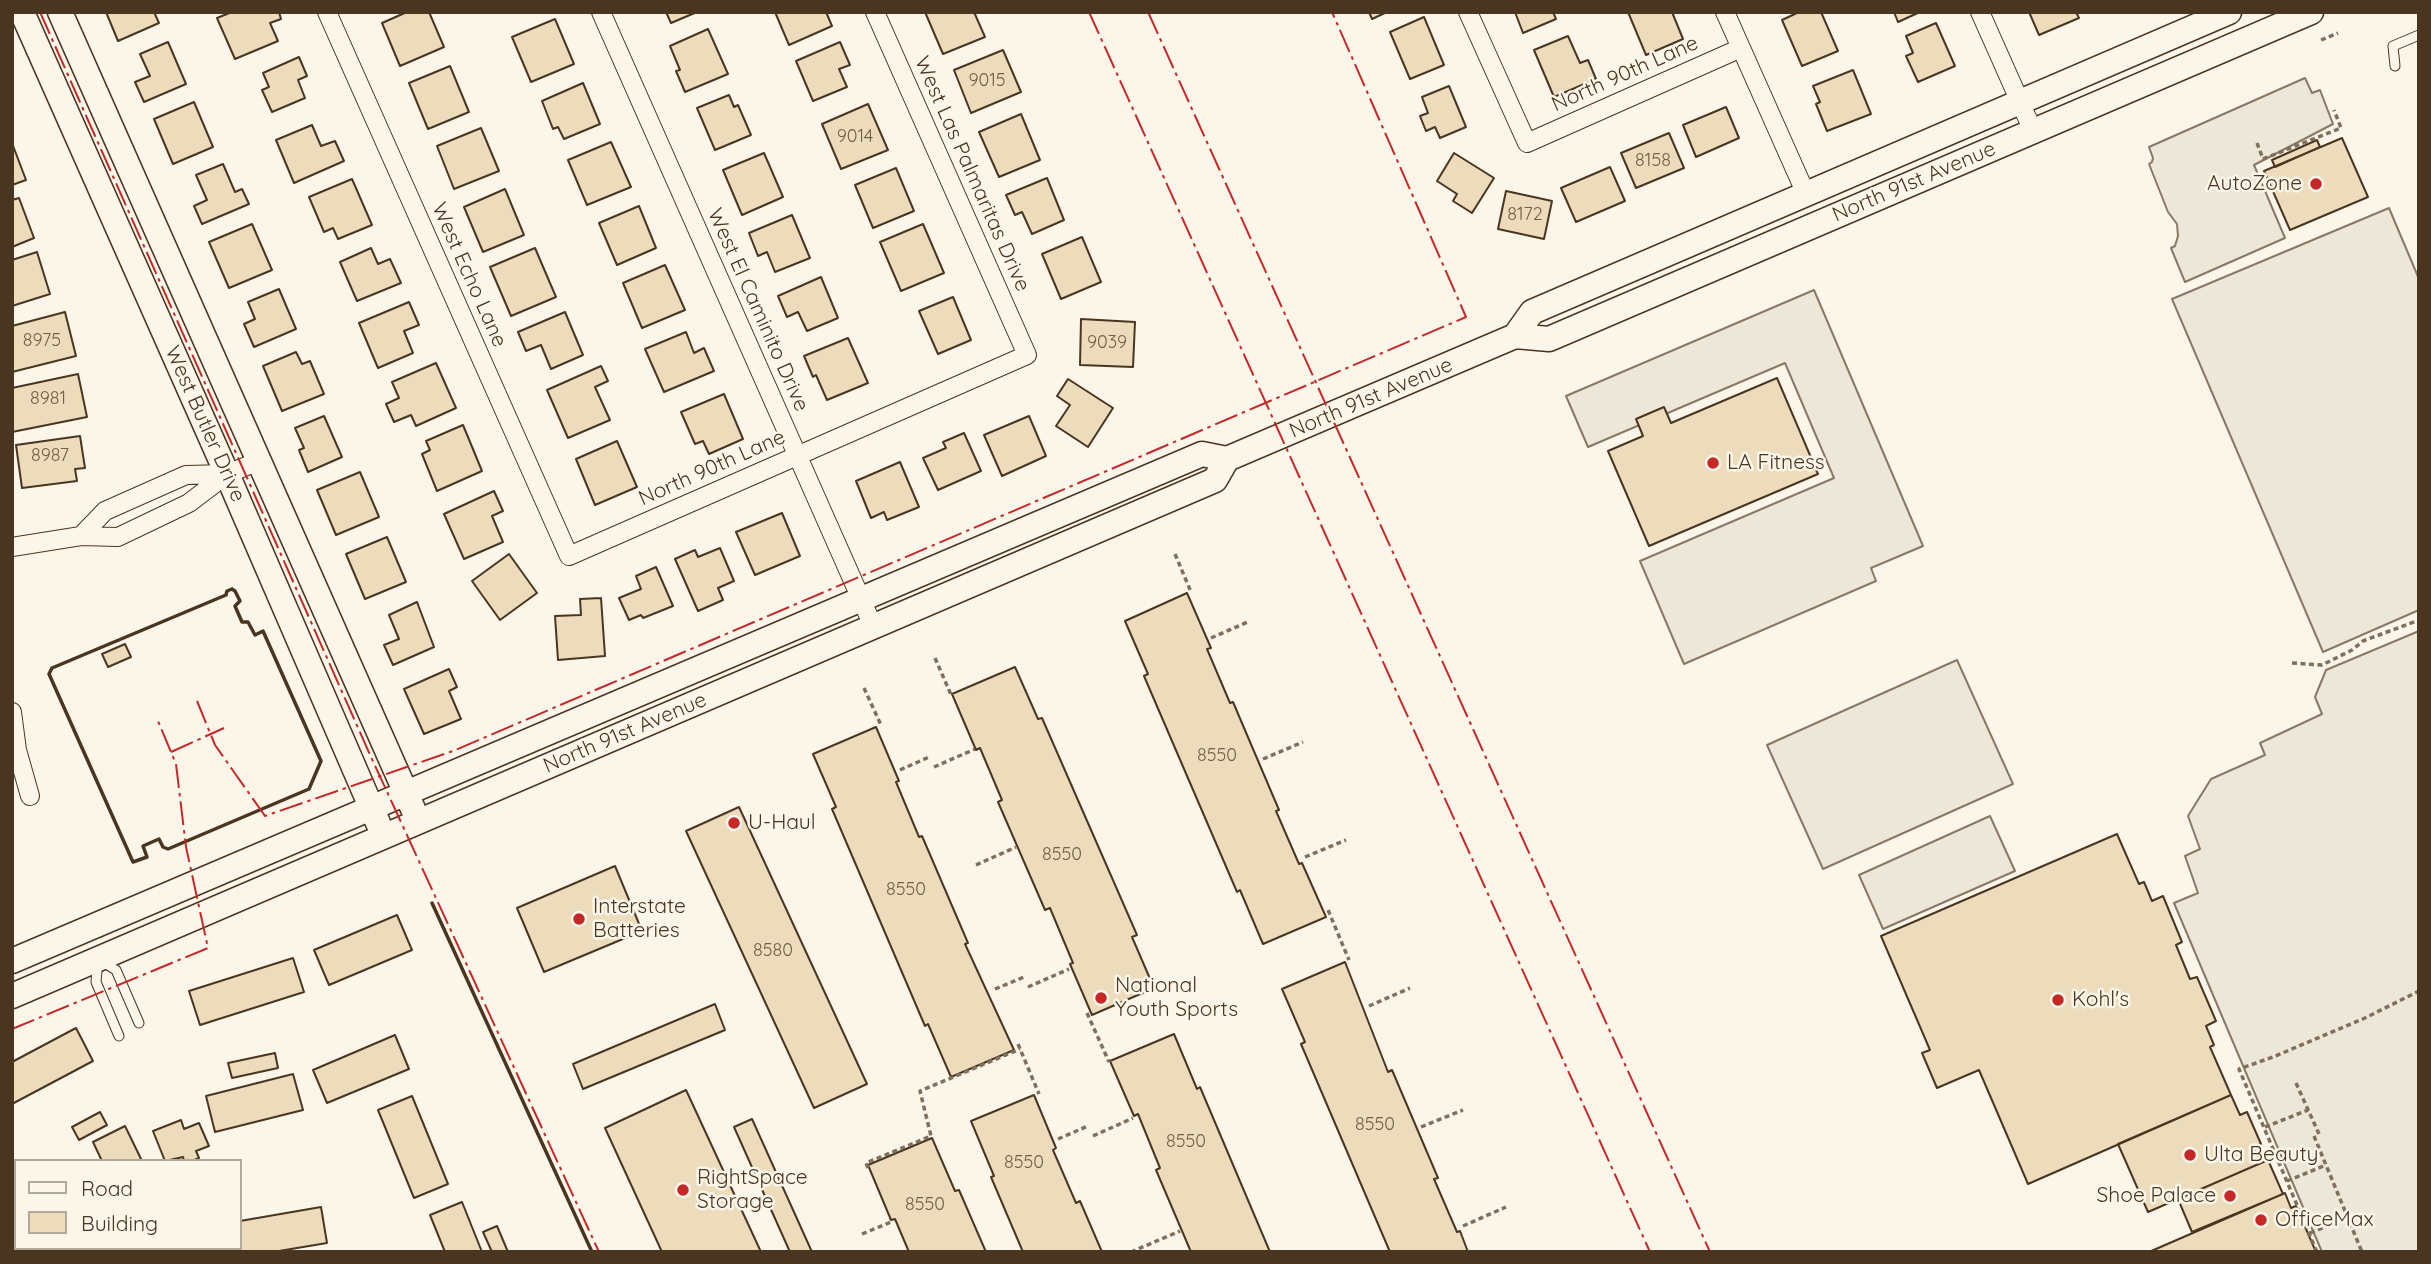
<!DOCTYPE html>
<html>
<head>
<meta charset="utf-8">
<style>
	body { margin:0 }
	#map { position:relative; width:2431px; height:1264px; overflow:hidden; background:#fbf6e9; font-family:Quicksand,sans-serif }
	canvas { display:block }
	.frame { position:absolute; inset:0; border:14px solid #4a3520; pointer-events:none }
	.legend { position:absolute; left:14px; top:1159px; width:228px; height:91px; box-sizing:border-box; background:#fbf6e9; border:2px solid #b4a999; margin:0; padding:9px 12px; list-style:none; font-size:21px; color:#4a3520 }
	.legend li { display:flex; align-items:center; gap:14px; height:35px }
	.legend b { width:35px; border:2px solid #b4a999 }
</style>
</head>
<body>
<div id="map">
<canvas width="2431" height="1264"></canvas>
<div class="frame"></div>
<ul class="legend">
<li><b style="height:9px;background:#fbf6e9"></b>Road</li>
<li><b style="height:19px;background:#ecdcbc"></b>Building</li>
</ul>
</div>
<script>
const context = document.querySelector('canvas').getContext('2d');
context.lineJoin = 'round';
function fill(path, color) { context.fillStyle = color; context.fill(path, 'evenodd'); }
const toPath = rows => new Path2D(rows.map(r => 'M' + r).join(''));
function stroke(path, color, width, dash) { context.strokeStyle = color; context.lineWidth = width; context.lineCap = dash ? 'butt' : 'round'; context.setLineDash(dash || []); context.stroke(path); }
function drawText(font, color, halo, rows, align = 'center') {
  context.font = font + ' Quicksand,sans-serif'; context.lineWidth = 5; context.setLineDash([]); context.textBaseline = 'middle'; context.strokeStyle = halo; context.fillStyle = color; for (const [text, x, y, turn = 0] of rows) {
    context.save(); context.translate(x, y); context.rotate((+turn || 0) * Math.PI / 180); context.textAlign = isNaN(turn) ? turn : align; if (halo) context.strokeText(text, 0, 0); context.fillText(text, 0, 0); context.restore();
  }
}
const parking = toPath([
	[2305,78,2312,93,2320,90,2333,124,2254,165,2285,238,2185,282,2171,248,2175,246,2178,236,2177,224,2168,212,2149,164,2152,162,2153,158,2149,147,2305,78],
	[2389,208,2419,279,2419,610,2323,652,2172,299,2389,208],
	[1814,290,1923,546,1871,568,1876,581,1684,664,1640,561,1834,478,1785,363,1588,447,1566,396,1814,290],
	[2419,631,2419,1252,2322,1252,2174,903,2198,893,2185,856,2200,849,2188,816,2211,779,2265,755,2260,743,2322,714,2315,697,2326,670,2419,631],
	[1957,660,2013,784,1823,869,1767,745,1957,660],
	[1990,816,2015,871,1883,929,1859,875,1990,816]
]);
const building = toPath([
	[106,12,154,12,159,23,118,41,106,12],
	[232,12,279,12,281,19,270,23,278,41,235,59,217,18,232,12],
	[407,12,429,12,444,47,400,66,382,23,407,12],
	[666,12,697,12,671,23,666,12],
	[775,12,826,12,832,26,789,45,775,12],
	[925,12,974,12,985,37,943,54,925,12],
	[1369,12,1387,12,1372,19,1369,12],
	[1515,12,1553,12,1556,19,1523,33,1515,12],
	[1628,12,1672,12,1683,39,1646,55,1628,12],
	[1799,12,1821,12,1838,51,1802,66,1782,20,1799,12],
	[1894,12,1920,12,1898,22,1894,12],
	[2029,12,2076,12,2079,18,2039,35,2029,12],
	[1424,17,1444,65,1410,79,1390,32,1424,17],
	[555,19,574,64,531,82,512,37,555,19],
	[1936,23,1955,66,1918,82,1906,56,1913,53,1906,36,1936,23],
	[708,29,728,74,685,92,676,71,680,70,670,46,708,29],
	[1568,36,1580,63,1588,60,1596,79,1554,97,1534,50,1568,36],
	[168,42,186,84,144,102,135,82,150,76,140,54,168,42],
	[840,42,850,65,839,69,847,87,813,101,796,61,840,42],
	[1003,50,1021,92,971,113,954,70,1003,50],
	[299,57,307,76,298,80,305,98,272,112,262,90,269,87,263,73,299,57],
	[450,66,469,112,428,129,409,83,450,66],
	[1853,70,1871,114,1827,131,1816,104,1820,102,1813,86,1853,70],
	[583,83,600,124,564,139,558,127,553,129,542,101,583,83],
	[1449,86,1466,127,1440,138,1435,127,1426,131,1420,116,1428,113,1422,97,1449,86],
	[729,95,734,107,738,105,751,135,715,150,697,108,729,95],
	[194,102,213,147,173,164,154,119,194,102],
	[868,104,888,150,841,169,822,124,868,104],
	[1726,107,1739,138,1696,157,1683,125,1726,107],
	[1021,114,1040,160,999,177,979,132,1021,114],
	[312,125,321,146,335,141,344,161,294,183,276,140,312,125],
	[481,128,499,171,454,189,437,146,481,128],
	[1669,133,1684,168,1636,188,1621,153,1669,133],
	[2342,138,2368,197,2290,230,2264,171,2342,138],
	[2317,140,2320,147,2275,167,2272,160,2317,140],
	[611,142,631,187,587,205,568,160,611,142],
	[12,143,26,180,12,185,12,143],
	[764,153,783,197,742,215,723,170,764,153],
	[1454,153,1494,178,1472,213,1453,201,1457,194,1437,181,1454,153],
	[223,164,235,192,242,189,249,204,202,224,194,206,207,200,196,175,223,164],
	[1610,167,1625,201,1576,222,1561,188,1610,167],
	[896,168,914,211,873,228,855,185,896,168],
	[1047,178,1064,220,1032,234,1022,212,1015,215,1006,195,1047,178],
	[352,179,372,225,338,239,333,228,324,232,309,197,352,179],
	[505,189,524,235,483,252,464,207,505,189],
	[1506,191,1552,201,1544,239,1498,229,1506,191],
	[19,198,34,238,12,247,12,200,19,198],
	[639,206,656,248,617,265,599,223,639,206],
	[792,215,810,258,775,272,767,252,758,256,749,233,792,215],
	[252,224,272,270,229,288,209,242,252,224],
	[923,224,944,273,901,291,880,242,923,224],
	[1082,237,1101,282,1061,299,1042,254,1082,237],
	[371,248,378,264,390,259,401,283,357,301,340,262,371,248],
	[535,248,556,297,511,316,490,267,535,248],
	[37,252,50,294,12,306,12,260,37,252],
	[665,265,685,310,642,328,623,283,665,265],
	[821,277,838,318,807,331,798,312,787,317,778,296,821,277],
	[279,289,296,329,254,347,244,324,255,319,248,302,279,289],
	[953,297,971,340,938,354,919,311,953,297],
	[409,302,419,325,404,331,413,353,378,368,359,323,409,302],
	[65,312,76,356,12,372,12,326,65,312],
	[565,312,583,355,551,369,541,345,526,351,518,332,565,312],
	[1081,319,1135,322,1133,367,1080,365,1081,319],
	[686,332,694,353,704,348,714,371,664,392,645,349,686,332],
	[848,338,868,383,827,400,816,375,813,377,804,356,848,338],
	[296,352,302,364,310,361,324,394,282,411,263,366,296,352],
	[436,363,456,408,416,426,411,415,394,422,386,404,399,398,392,382,436,363],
	[601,366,608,381,595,387,610,420,568,438,547,390,601,366],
	[78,374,87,417,12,432,12,388,78,374],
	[1777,378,1818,474,1649,546,1608,451,1643,436,1636,419,1664,407,1671,423,1777,378],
	[1068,379,1113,408,1088,447,1056,426,1070,405,1057,396,1068,379],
	[724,394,743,439,709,454,703,441,695,444,681,412,724,394],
	[324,416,342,457,308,472,299,450,304,448,295,428,324,416],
	[1029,416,1046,456,1002,476,984,435,1029,416],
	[463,425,482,471,437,491,422,454,430,450,426,441,463,425],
	[964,433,981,471,938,490,923,458,946,448,943,442,964,433],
	[80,436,85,468,75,469,77,481,22,488,16,445,80,436],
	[617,441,637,487,595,505,576,459,617,441],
	[900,462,919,507,887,520,884,512,871,518,856,481,900,462],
	[360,472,379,517,336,535,317,490,360,472],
	[494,491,503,511,492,516,503,542,464,559,444,514,494,491],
	[782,513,800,556,755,575,736,532,782,513],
	[387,537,406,582,365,599,346,554,387,537],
	[720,548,734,581,718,588,723,600,698,611,675,559,695,550,698,557,720,548],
	[509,554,537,593,500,620,472,581,509,554],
	[656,567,673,606,643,618,641,615,629,620,619,598,641,589,636,576,656,567],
	[1187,593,1211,648,1207,649,1230,703,1233,702,1279,810,1276,811,1299,864,1302,863,1326,917,1263,944,1240,890,1237,892,1144,676,1148,674,1125,621,1187,593],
	[601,598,605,656,558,660,555,616,581,615,580,599,601,598],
	[417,602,434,647,393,665,384,645,399,639,389,615,417,602],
	[125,644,131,657,108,667,102,654,125,644],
	[1015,667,1038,719,1042,718,1137,935,1132,937,1154,988,1092,1015,1070,964,1073,963,1050,908,1045,910,998,802,1002,800,980,748,976,750,952,694,1015,667],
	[449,669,457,687,449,691,461,719,424,734,404,689,449,669],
	[876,727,899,781,896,782,919,837,922,836,968,943,965,944,1014,1050,951,1077,928,1024,925,1026,832,809,836,807,813,754,876,727],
	[739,807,867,1084,814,1108,686,831,739,807],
	[2117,834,2139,884,2144,882,2152,901,2163,896,2182,942,2176,945,2190,979,2197,977,2216,1021,2206,1026,2214,1045,2210,1047,2231,1095,2028,1184,1979,1070,1937,1088,1922,1053,1930,1050,1881,936,2117,834],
	[615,866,642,931,544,972,517,908,615,866],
	[397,915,412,950,329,985,314,950,397,915],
	[293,958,304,992,200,1025,189,991,293,958],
	[1345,962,1388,1072,1392,1070,1438,1178,1434,1179,1457,1232,1460,1231,1468,1252,1390,1252,1301,1044,1305,1042,1282,989,1345,962],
	[715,1004,725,1030,583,1089,573,1064,715,1004],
	[76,1028,93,1061,12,1104,12,1062,76,1028],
	[1174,1034,1197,1089,1200,1087,1270,1252,1191,1252,1156,1170,1160,1168,1138,1114,1134,1116,1110,1061,1174,1034],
	[395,1035,409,1069,327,1103,313,1070,395,1035],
	[275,1053,278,1068,232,1078,228,1063,275,1053],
	[293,1074,303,1110,215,1132,206,1096,293,1074],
	[686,1090,761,1252,662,1252,605,1128,686,1090],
	[1034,1095,1056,1148,1053,1150,1076,1203,1080,1201,1102,1252,1023,1252,991,1177,994,1176,971,1121,1034,1095],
	[2231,1095,2240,1115,2247,1112,2261,1144,2253,1147,2261,1163,2148,1212,2118,1144,2231,1095],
	[412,1096,448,1184,414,1198,378,1110,412,1096],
	[100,1112,107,1125,79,1140,72,1127,100,1112],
	[752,1119,812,1252,790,1252,734,1127,752,1119],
	[181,1120,184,1129,199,1123,209,1146,196,1151,199,1158,192,1161,184,1161,183,1157,165,1161,153,1131,181,1120],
	[125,1126,142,1161,102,1161,93,1142,125,1126],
	[932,1138,955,1191,959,1190,986,1252,909,1252,895,1219,891,1220,868,1165,932,1138],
	[2268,1160,2283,1194,2192,1232,2178,1199,2268,1160],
	[2285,1193,2291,1208,2296,1206,2316,1252,2149,1252,2285,1193],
	[462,1202,482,1252,445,1252,430,1215,462,1202],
	[321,1207,327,1243,273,1252,216,1252,216,1248,240,1248,240,1221,321,1207],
	[16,1222,16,1238,12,1240,12,1223,16,1222],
	[497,1226,508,1252,492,1252,483,1232,497,1226],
	[20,1248,120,1248,112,1252,12,1252,20,1248]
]);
const path = toPath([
	[2321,40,2338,33],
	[2257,143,2263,159,2341,128,2334,110],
	[1175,554,1191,592],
	[1211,638,1250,621],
	[935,658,952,697],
	[2292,663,2322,665,2352,650,2363,641,2419,620],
	[864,688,881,725],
	[1263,759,1303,742],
	[934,767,975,749],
	[900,770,929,757],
	[1305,857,1346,840],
	[976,865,1016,847],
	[1328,910,1349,960],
	[1028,987,1069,969],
	[995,989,1024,977],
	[1369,1006,1410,988],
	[1087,1013,1109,1062],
	[1018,1044,1039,1094],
	[2296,1083,2319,1134],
	[1421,1127,1463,1110],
	[2265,1127,2308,1110],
	[1093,1136,1133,1118],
	[2314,1136,2362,1252],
	[1058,1139,1088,1126],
	[868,1168,866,1163,931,1136,920,1091,1020,1049],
	[2287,1181,2326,1165],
	[1463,1226,1506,1207],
	[2310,1233,2347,1218],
	[862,1234,891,1222],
	[1131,1252,1180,1231],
	[2317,1252,2239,1069,2273,1057,2365,1018,2419,991]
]);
const lane = toPath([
	[2395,66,2393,46,2419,35],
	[119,1036,96,982,98,959,116,970,139,1023]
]);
const street = toPath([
	[327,12,569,556,1027,355,875,12],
	[601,12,873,626],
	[1468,12,1527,143,1741,48],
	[1725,12,1806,194],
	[1980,12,2033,131],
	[81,536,105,511,186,475,227,474],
	[12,547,81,536,118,537,189,503,227,474,259,461],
	[12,712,17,750,30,796]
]);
const secondary = toPath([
	[22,12,227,474,378,823],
	[60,12,413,809],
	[1515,336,1532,312,2229,12],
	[12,961,1202,454,1227,459,1515,336,1549,339,2311,12],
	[12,996,1215,480,1227,459]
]);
const wall = toPath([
	[232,589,235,591,240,601,235,606,242,622,248,622,255,635,263,631,321,761,309,789,168,849,163,847,159,839,143,846,147,857,133,862,49,674,52,668,226,595,227,591,232,589],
	[432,903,592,1252]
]);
const power = toPath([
	[40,12,371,757,599,1252],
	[1089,12,1650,1252],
	[1148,12,1710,1252],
	[197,701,215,745,265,816,453,751,1466,317,1332,12],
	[171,752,224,728],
	[12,1029,208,948,186,847,176,764,158,721]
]);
const markers = [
	[2316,184,7,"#c62828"],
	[1713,463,7,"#c62828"],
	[734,823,7,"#c62828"],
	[579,919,7,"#c62828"],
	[1101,998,7,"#c62828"],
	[2058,1000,7,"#c62828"],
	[2190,1155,7,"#c62828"],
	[683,1190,7,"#c62828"],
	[2230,1196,7,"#c62828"],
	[2261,1220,7,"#c62828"]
];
const numberNames = [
	["9015",987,81],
	["9014",855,137],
	["8158",1653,161],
	["8172",1525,215],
	["8975",42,341],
	["9039",1107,343],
	["8981",48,399],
	["8987",50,456],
	["8550",1217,756],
	["8550",1062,855],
	["8550",906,890],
	["8580",773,951],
	["8550",1375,1125],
	["8550",1186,1142],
	["8550",1024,1163],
	["8550",925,1205]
];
const streetNames = [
	["North 90th Lane",1625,74,-24],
	["West Las Palmaritas Drive",972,174,66],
	["North 91st Avenue",1914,182,-23],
	["West Echo Lane",469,275,66],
	["West El Caminito Drive",758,310,66],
	["North 91st Avenue",1371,398,-23],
	["West Butler Drive",205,424,66],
	["North 90th Lane",712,468,-24],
	["North 91st Avenue",625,733,-23]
];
const poiNames = [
	["AutoZone",2302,184,"right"],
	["LA Fitness",1727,463],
	["U-Haul",748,823],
	["Interstate",593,907],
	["Batteries",593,931],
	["National",1115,986],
	["Youth Sports",1115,1010],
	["Kohl's",2072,1000],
	["Ulta Beauty",2204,1155],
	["RightSpace",697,1178],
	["Storage",697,1202],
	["Shoe Palace",2216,1196,"right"],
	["OfficeMax",2275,1220]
];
fill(parking, '#ede7d9');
stroke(parking, '#887966', 2);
fill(building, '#ecdcbc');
stroke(building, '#4a3520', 2);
stroke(lane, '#4a3520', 11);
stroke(street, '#4a3520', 20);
stroke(secondary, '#4a3520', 27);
stroke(path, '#7f6f5c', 3.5, [5, 3.5]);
stroke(lane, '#fbf6e9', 9);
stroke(street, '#fbf6e9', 18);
stroke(secondary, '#fbf6e9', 24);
stroke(wall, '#4a3520', 3.5);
stroke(power, '#c62828', 2, [24, 5, 3.5, 5]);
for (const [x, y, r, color] of markers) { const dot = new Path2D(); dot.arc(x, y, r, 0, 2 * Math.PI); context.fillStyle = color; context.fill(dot); stroke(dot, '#fbf6e9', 2.5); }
drawText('18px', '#725f47', null, numberNames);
drawText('21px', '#4a3520', '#fbf6e9', streetNames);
drawText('21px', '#4a3520', '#fbf6e9', poiNames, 'left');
</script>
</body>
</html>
